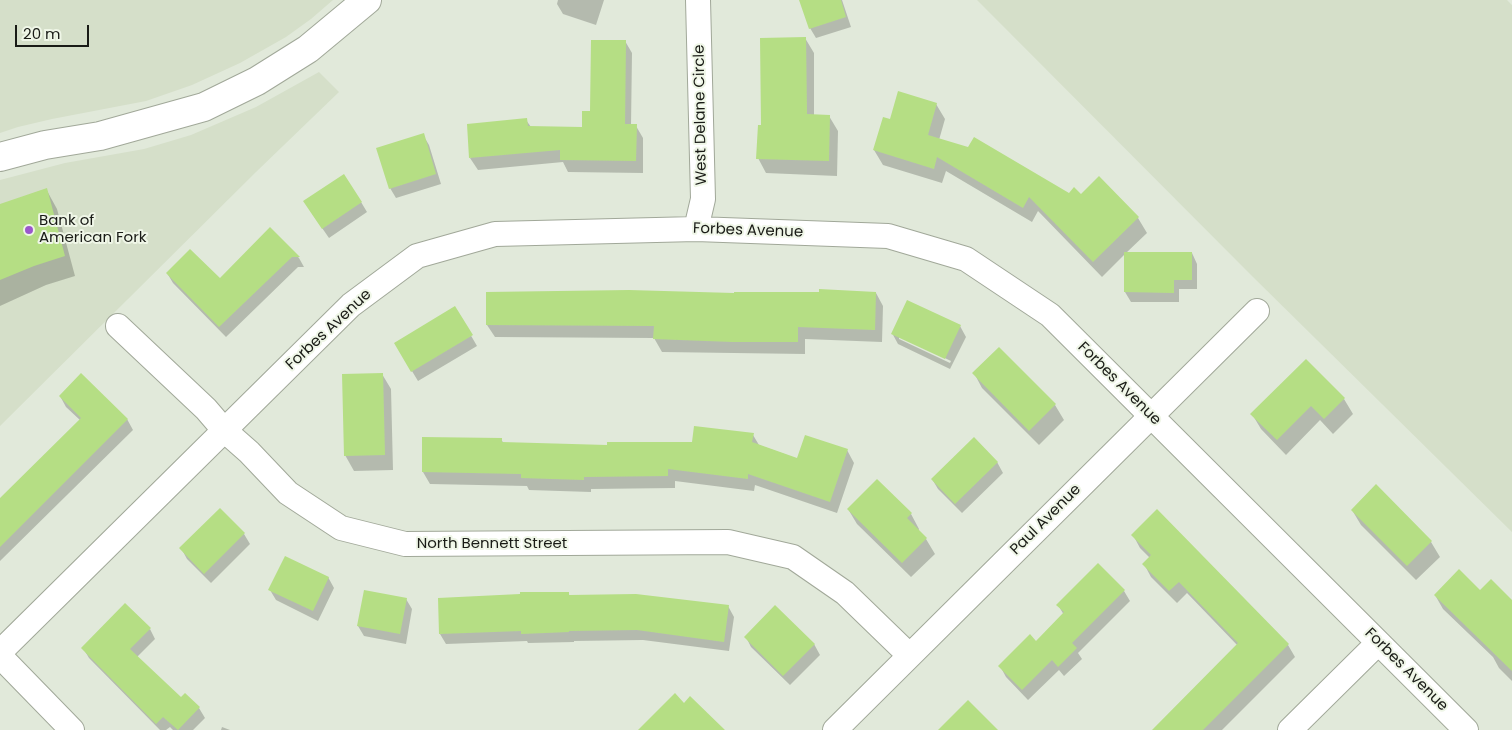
<!DOCTYPE html>
<html>
<head>
<meta charset="utf-8">
<style>
	body { margin:0 }
	#map { position:relative; width:1512px; height:730px; overflow:hidden; background:#e1e9da; font-family:Poppins,sans-serif }
	canvas { display:block }
	.scale { position:absolute; left:15px; top:25px; width:74px; height:22px; box-sizing:border-box; border:2px solid #191b16; border-top:0; padding-left:6px; font-size:15px; line-height:18px; white-space:nowrap; color:#191b16; -webkit-text-stroke:4px #eff6e7; paint-order:stroke }
</style>
</head>
<body>
<div id="map">
<canvas width="1512" height="730"></canvas>
<div class="scale">20 m</div>
</div>
<script>
const context = document.querySelector('canvas').getContext('2d');
context.lineJoin = 'round';
function fill(path, color) { context.fillStyle = color; context.fill(path, 'evenodd'); }
const toPath = rows => new Path2D(rows.map(r => 'M' + r).join(''));
function stroke(path, color, width, dash) { context.strokeStyle = color; context.lineWidth = width; context.lineCap = dash ? 'butt' : 'round'; context.setLineDash(dash || []); context.stroke(path); }
function drawText(font, color, halo, rows, align = 'center') {
  context.font = font + ' Poppins,sans-serif'; context.lineWidth = 4; context.setLineDash([]); context.textBaseline = 'middle'; context.strokeStyle = halo; context.fillStyle = color; for (const [text, x, y, turn = 0] of rows) {
    context.save(); context.translate(x, y); context.rotate((+turn || 0) * Math.PI / 180); context.textAlign = isNaN(turn) ? turn : align; if (halo) context.strokeText(text, 0, 0); context.fillText(text, 0, 0); context.restore();
  }
}
const built = toPath([
	[0,0,333,0,311,19,286,37,240,63,192,85,146,101,52,119,18,127,0,133],
	[977,0,1507,0,1512,5,1512,532,1253,277],
	[319,72,339,92,256,172,0,426,0,180,65,163,144,149,191,135,256,107]
]);
const shadow = toPath([
	[558,0,604,0,596,25,563,14,557,4],
	[801,0,842,0,851,27,816,38,810,28],
	[805,38,814,53,814,115,829,116,838,131,837,176,766,173,758,158,762,126],
	[625,41,632,53,631,126,636,126,643,138,643,173,568,172,563,162,478,170,470,158,526,120,531,127,583,128],
	[936,104,945,119,939,140,1069,194,1081,196,1099,178,1138,218,1147,233,1126,253,1192,253,1197,264,1197,289,1179,289,1179,302,1131,302,1125,292,1125,254,1102,277,1038,211,1032,222,946,171,942,183,883,165,874,150,891,121],
	[423,135,429,145,441,184,396,198,390,188],
	[46,189,57,209,75,276,46,285,0,306,0,205],
	[361,202,367,212,329,238,311,212],
	[270,229,299,258,304,267,298,267,226,337,173,283,167,273,220,280],
	[876,293,883,306,882,342,805,339,805,354,662,352,654,338,495,337,487,325,735,294],
	[455,308,477,346,418,381,395,343],
	[960,326,966,337,950,369,898,344,892,333],
	[899,336,951,361,950,363,899,339],
	[999,348,1055,405,1064,420,1039,445,982,388,974,373],
	[382,374,391,389,393,470,354,471,345,455],
	[60,396,127,419,133,430,0,561,0,500,81,421,66,407],
	[1344,399,1353,414,1333,434,1320,420,1286,455,1261,429,1252,414],
	[753,435,759,445,798,459,847,450,854,463,837,513,755,485,754,491,675,481,675,488,591,489,591,492,529,490,527,486,430,484,423,472,501,439,504,444,608,446,693,444],
	[997,462,1003,473,962,513,938,489,932,479],
	[848,509,911,514,919,529,918,531,926,539,935,554,911,577,857,524],
	[220,510,244,534,250,544,211,583,187,559,181,548],
	[1352,510,1431,542,1440,557,1416,580,1361,525],
	[1133,535,1288,645,1295,657,1222,730,1153,730,1238,646,1187,593,1177,603,1151,577,1144,564,1150,558,1140,548],
	[1098,565,1124,591,1130,601,1078,653,1082,659,1064,676,1059,670,1028,700,1006,677,1000,666,1036,642,1064,615,1058,605],
	[328,577,334,588,318,621,276,600,270,590],
	[1480,592,1512,602,1512,681,1499,668,1493,657,1443,609,1435,595],
	[568,593,570,596,728,606,734,617,729,651,643,640,574,641,574,642,528,643,527,641,446,644,440,634],
	[406,599,412,609,406,644,364,636,358,626],
	[150,629,155,639,137,657,181,699,199,708,205,718,193,730,173,730,170,727,166,730,160,730,89,658,83,648],
	[746,637,814,644,820,655,790,685,751,647],
	[222,727,230,730,221,730]
]);
const building = toPath([
	[799,0,841,0,846,17,809,29],
	[806,37,807,114,830,115,829,161,756,159,758,125,761,125,760,38],
	[591,40,626,40,625,124,637,124,636,161,560,160,560,150,469,158,467,124,527,118,528,126,582,127,582,111,590,111],
	[898,91,937,103,928,135,968,147,974,137,1069,193,1074,187,1081,194,1099,176,1139,217,1093,262,1029,197,1023,208,937,157,934,169,873,150,883,117,890,119],
	[424,133,436,174,389,189,376,148],
	[344,174,362,202,322,229,303,201],
	[47,188,65,256,34,266,0,280,0,204],
	[270,227,300,257,292,257,219,327,166,273,190,249,220,278],
	[1124,252,1192,252,1192,280,1174,280,1174,293,1124,292],
	[819,289,876,292,875,330,798,327,798,342,733,342,653,339,654,326,486,325,486,292,629,290,734,293,734,292,819,292],
	[907,300,961,325,945,359,891,334],
	[455,306,473,335,411,372,394,343],
	[999,347,1056,404,1029,431,972,373],
	[1306,359,1345,398,1324,419,1311,406,1277,440,1250,414],
	[81,373,128,419,0,547,0,498,81,418,59,396],
	[383,373,385,455,344,456,342,374],
	[694,426,754,433,752,442,797,458,805,435,848,449,830,502,748,474,748,479,668,469,668,476,584,477,584,480,521,478,521,474,422,472,422,437,502,438,502,442,607,445,607,442,692,442],
	[974,437,998,462,955,504,931,479],
	[877,479,912,513,907,518,927,538,902,563,847,509],
	[1376,484,1432,541,1407,566,1351,510],
	[220,508,245,533,204,574,179,548],
	[1157,509,1289,644,1203,730,1152,730,1238,643,1179,582,1169,591,1142,564,1151,555,1131,535],
	[285,556,329,577,313,611,268,590],
	[1098,563,1125,590,1072,643,1077,648,1058,667,1052,660,1022,690,998,666,1030,634,1036,641,1064,612,1056,605],
	[1459,569,1480,590,1491,579,1512,600,1512,671,1434,595],
	[364,590,407,598,400,634,357,626],
	[520,592,569,592,569,595,636,594,729,605,724,642,637,630,569,631,569,632,521,634,521,631,439,634,438,598,520,594],
	[125,603,151,628,130,649,181,697,185,693,200,707,178,730,163,717,156,724,81,648],
	[775,605,815,644,783,676,744,637],
	[675,693,684,703,690,696,725,730,638,730],
	[968,700,998,730,938,730]
]);
const minor = toPath([
	[696,229,703,199,698,0],
	[118,326,206,409,224,430,249,452,288,493,341,528,405,544,728,542,793,557,845,593,909,655],
	[0,652,351,305,417,256,495,234,696,229,888,236,966,259,1050,315,1466,730],
	[0,656,72,730],
	[835,730,1257,311],
	[1290,730,1378,643]
]);
const tertiary = toPath([
	[0,157,45,145,100,136,204,107,257,81,308,49,367,0]
]);
const markers = [
	[29,230,5,"#9b57cc"]
];
const streetNames = [
	["West Delane Circle",701,115,-91],
	["Forbes Avenue",748,231,2],
	["Forbes Avenue",329,330,-43],
	["Forbes Avenue",1119,384,45],
	["Paul Avenue",1046,520,-45],
	["North Bennett Street",492,544],
	["Forbes Avenue",1406,670,45]
];
const poiNames = [
	["Bank of",39,221],
	["American Fork",39,238]
];
fill(built, '#d5dfc9');
fill(shadow, '#0003');
fill(building, '#b5de84');
stroke(minor, '#a1a899', 26);
stroke(tertiary, '#a1a899', 30);
stroke(minor, '#fff', 24);
stroke(tertiary, '#fff', 28);
for (const [x, y, r, color] of markers) { const dot = new Path2D(); dot.arc(x, y, r, 0, 2 * Math.PI); context.fillStyle = color; context.fill(dot); stroke(dot, '#eff6e7', 2); }
drawText('15px', '#191b16', '#eff6e7', streetNames);
drawText('15px', '#191b16', '#eff6e7', poiNames, 'left');
</script>
</body>
</html>
